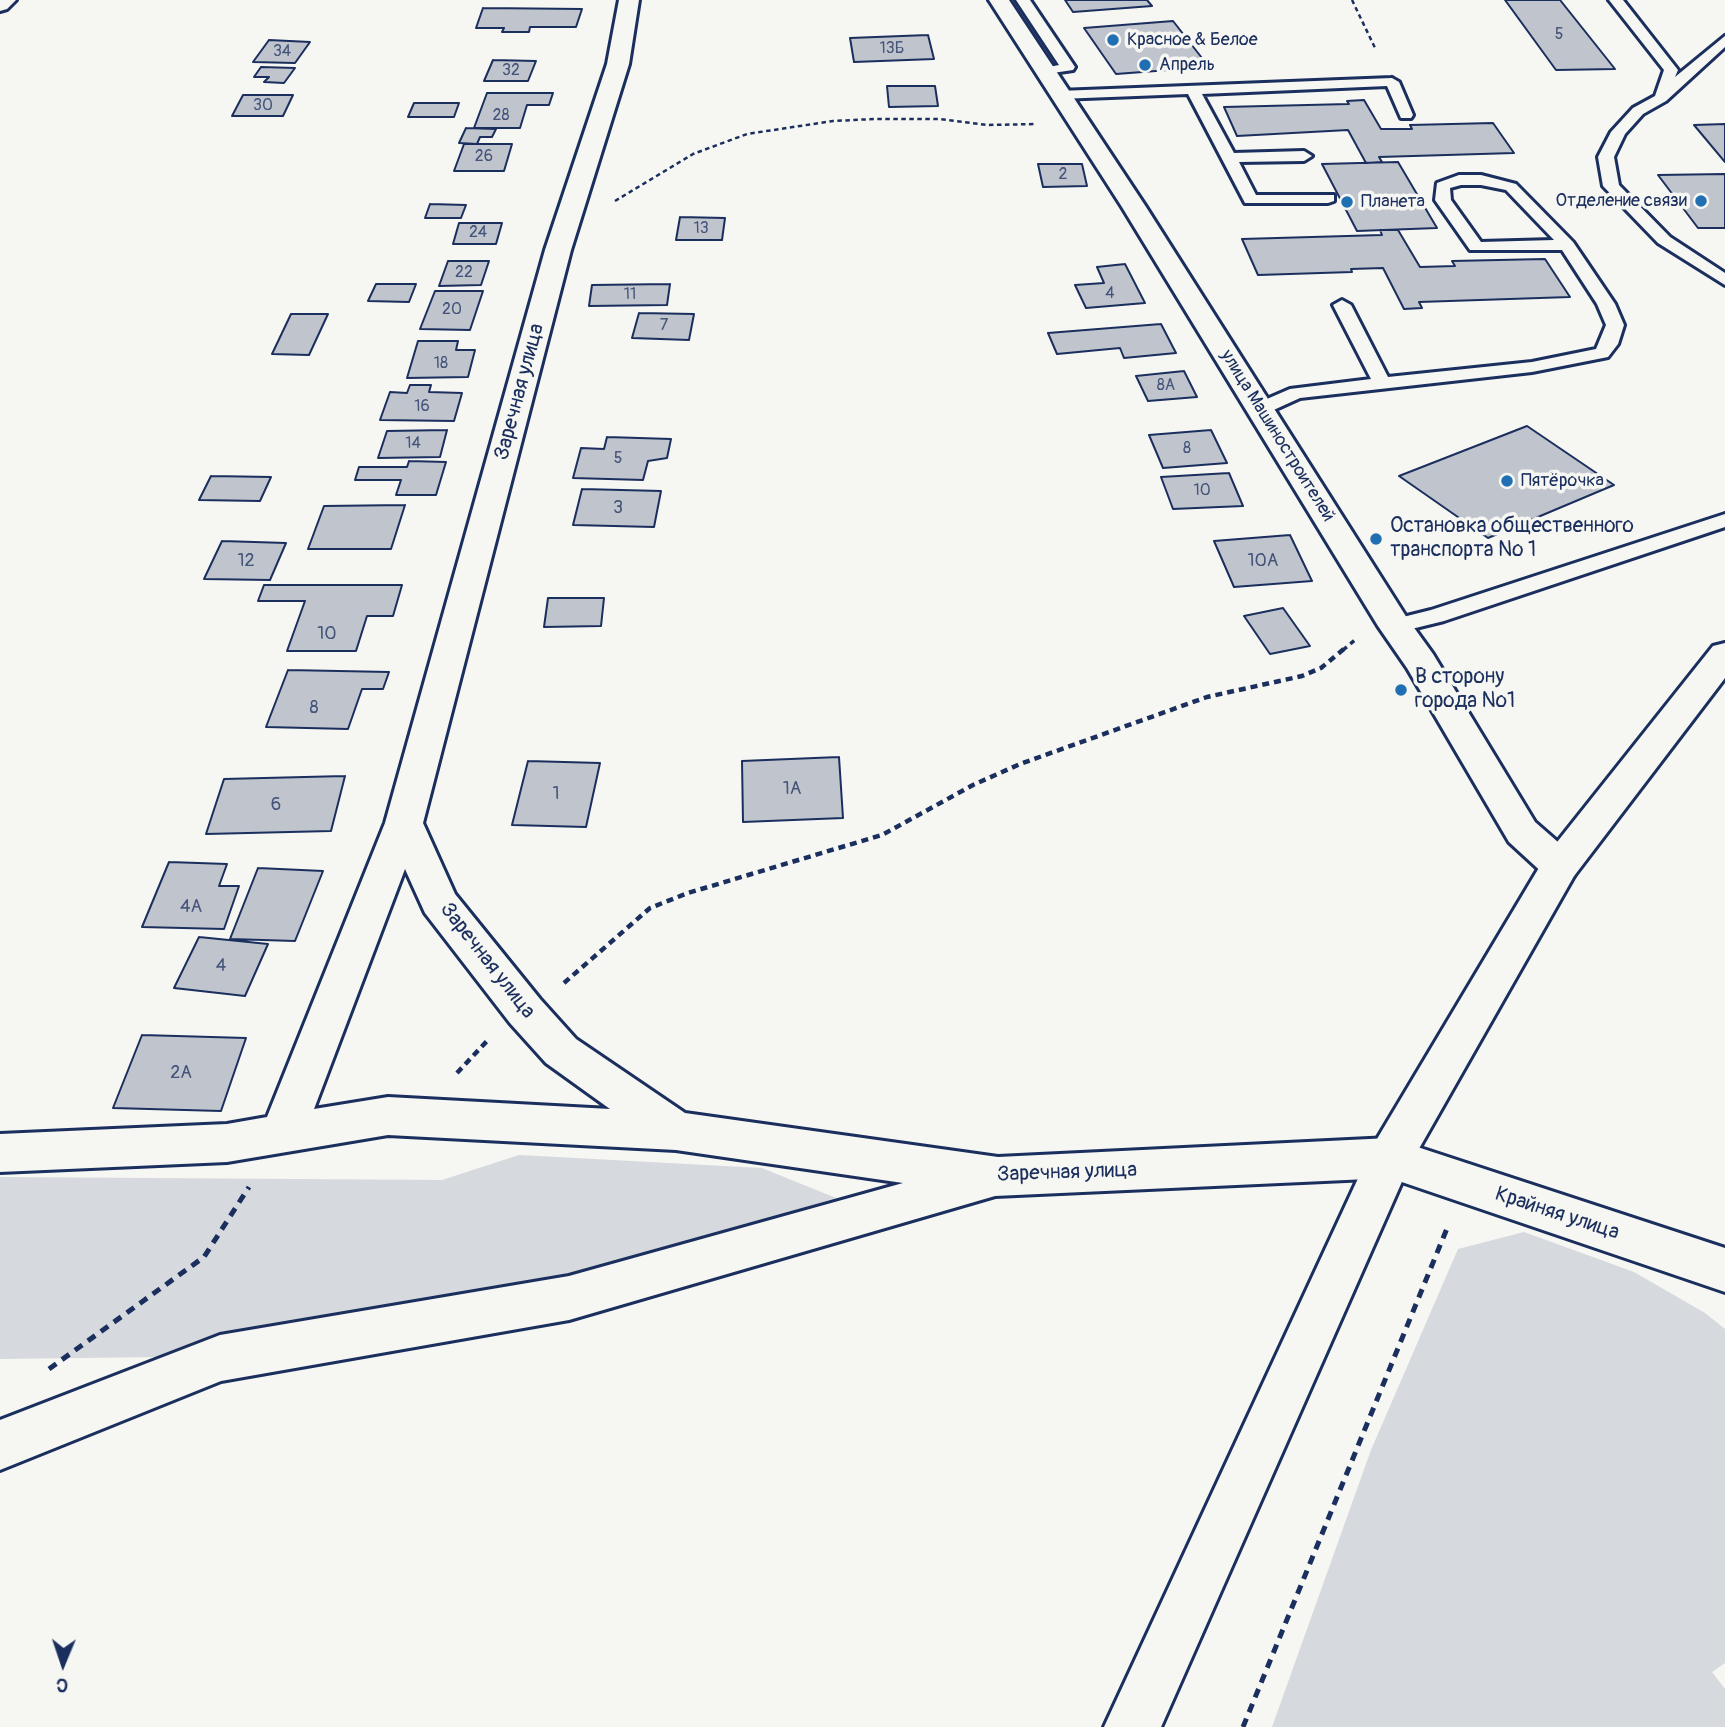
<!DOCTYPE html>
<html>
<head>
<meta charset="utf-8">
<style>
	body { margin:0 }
	#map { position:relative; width:1725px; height:1727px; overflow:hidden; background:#f6f6f2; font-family:Pangolin,sans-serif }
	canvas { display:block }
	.north { position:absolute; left:28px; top:1629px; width:70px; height:70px; -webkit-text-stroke:5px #f6f6f2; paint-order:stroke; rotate:182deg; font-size:19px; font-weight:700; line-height:28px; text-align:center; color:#1b2f5e }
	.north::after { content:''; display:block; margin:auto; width:24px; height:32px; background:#1b2f5e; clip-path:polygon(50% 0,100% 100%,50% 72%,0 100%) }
</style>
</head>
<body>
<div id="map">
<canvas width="1725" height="1727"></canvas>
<div class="north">С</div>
</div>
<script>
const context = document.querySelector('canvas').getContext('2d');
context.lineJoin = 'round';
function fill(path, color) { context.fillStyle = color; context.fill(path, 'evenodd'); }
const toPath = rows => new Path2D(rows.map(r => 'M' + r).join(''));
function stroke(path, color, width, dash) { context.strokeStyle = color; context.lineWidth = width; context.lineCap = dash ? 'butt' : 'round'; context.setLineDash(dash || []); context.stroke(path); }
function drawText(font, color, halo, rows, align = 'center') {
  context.font = font + ' Pangolin,sans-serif'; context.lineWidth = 7; context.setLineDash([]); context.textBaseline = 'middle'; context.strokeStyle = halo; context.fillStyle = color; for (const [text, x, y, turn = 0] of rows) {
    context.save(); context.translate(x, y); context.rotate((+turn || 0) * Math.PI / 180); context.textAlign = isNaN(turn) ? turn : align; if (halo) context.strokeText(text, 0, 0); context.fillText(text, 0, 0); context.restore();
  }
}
const green = toPath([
	[519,1155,762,1168,836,1198,577,1276,161,1357,0,1359,0,1177,442,1180],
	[1524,1232,1634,1272,1705,1313,1725,1329,1725,1663,1712,1672,1725,1689,1725,1727,1272,1727,1371,1450,1458,1249]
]);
const building = toPath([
	[1065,0,1147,0,1152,6,1073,12,1065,0],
	[1505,0,1560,0,1615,69,1556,70,1505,0],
	[483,8,582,9,576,27,530,27,529,32,502,32,504,28,476,28,483,8],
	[1173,21,1209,67,1116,74,1084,28,1173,21],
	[928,35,934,59,854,62,850,38,928,35],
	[269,40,310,42,295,63,253,62,269,40],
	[493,60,536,61,528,81,484,81,493,60],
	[261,67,295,68,284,83,264,82,269,77,254,77,261,67],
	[887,86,935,86,938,106,889,107,887,86],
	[487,93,553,93,549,105,527,105,520,128,474,128,487,93],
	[243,95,293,95,283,116,232,116,243,95],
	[1364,100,1381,129,1412,129,1410,125,1493,123,1514,153,1379,157,1382,162,1366,163,1348,130,1237,136,1224,107,1349,104,1347,101,1364,100],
	[414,103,459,103,454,117,408,117,414,103],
	[1725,124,1725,162,1694,125,1725,124],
	[466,128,496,129,492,137,480,137,477,144,459,143,466,128],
	[464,144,512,144,504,171,454,171,464,144],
	[1398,162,1437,228,1357,231,1322,164,1398,162],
	[1038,164,1082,164,1087,186,1043,187,1038,164],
	[1725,174,1725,228,1698,228,1658,175,1725,174],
	[430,204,466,205,461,218,425,218,430,204],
	[680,217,725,218,722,240,676,240,680,217],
	[459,223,502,223,496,244,453,244,459,223],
	[1380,230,1398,230,1420,267,1455,266,1452,261,1545,259,1570,297,1419,302,1422,308,1404,309,1383,268,1351,269,1352,272,1258,275,1242,239,1382,235,1380,230],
	[448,261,489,261,481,285,439,286,448,261],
	[1125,264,1145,303,1086,308,1075,285,1104,283,1097,267,1125,264],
	[376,284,416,284,409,302,368,301,376,284],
	[670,284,667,305,589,306,592,285,670,284],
	[435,291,483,291,470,330,420,329,435,291],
	[639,313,694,314,689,340,632,338,639,313],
	[291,314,328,314,309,355,272,354,291,314],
	[1161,324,1176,353,1124,358,1120,348,1057,354,1048,333,1161,324],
	[418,341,458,341,456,350,475,350,468,377,407,378,418,341],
	[1184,371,1197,397,1148,401,1136,376,1184,371],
	[410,385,431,385,429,392,462,393,454,421,380,420,390,392,407,393,410,385],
	[1527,426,1614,485,1488,538,1399,476,1527,426],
	[447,430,440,457,378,458,387,431,447,430],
	[1211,430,1227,463,1163,468,1149,435,1211,430],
	[607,437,671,439,667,458,648,461,643,480,573,478,581,448,604,449,607,437],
	[409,461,446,462,436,495,396,495,401,480,355,480,359,467,407,467,409,461],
	[1229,473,1243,506,1173,509,1161,477,1229,473],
	[211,476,271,477,260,501,199,500,211,476],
	[582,489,661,491,654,527,573,525,582,489],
	[405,505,391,549,308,549,324,506,405,505],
	[1290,535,1312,581,1234,587,1214,541,1290,535],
	[222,541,286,543,270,580,204,579,222,541],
	[264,585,402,585,393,616,367,616,356,651,287,651,305,601,258,601,264,585],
	[548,598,604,598,601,626,544,627,548,598],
	[1283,608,1310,646,1270,654,1244,616,1283,608],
	[288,670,389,672,383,689,362,689,348,729,266,727,288,670],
	[839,757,843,818,743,822,742,761,839,757],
	[528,761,600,763,586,827,512,825,528,761],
	[345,776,331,831,206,834,224,779,345,776],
	[169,862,227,864,219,886,239,886,224,929,142,927,169,862],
	[258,868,323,871,295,941,230,939,258,868],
	[199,937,268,944,245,996,174,988,199,937],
	[142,1035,246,1038,221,1111,113,1108,142,1035]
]);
const pathFar3 = toPath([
	[1352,0,1376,50],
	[615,201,693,154,747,134,833,121,874,119,939,119,987,125,1036,124]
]);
const pathFar2 = toPath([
	[1343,650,1355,640]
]);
const pathFar1 = toPath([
	[564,983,650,908,688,893,882,835,973,785,1020,764,1207,697,1302,676,1321,668,1345,648],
	[457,1073,487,1041]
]);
const path = toPath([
	[49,1369,204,1257,249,1187],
	[1243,1727,1448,1226]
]);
const lane = toPath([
	[1016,0,1030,0,1075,67,1073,70,1039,75,1039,69,1059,65,1016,0],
	[1609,0,1623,0,1678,70,1675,77,1725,36,1725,47,1666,101,1643,114,1625,134,1614,157,1619,185,1670,237,1725,273,1725,285,1658,243,1603,186,1598,157,1611,132,1633,108,1655,96,1664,70,1609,0],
	[1392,78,1399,82,1413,115,1411,118,1401,118,1387,86,1202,94,1234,153,1304,151,1312,156,1304,161,1239,162,1256,195,1334,195,1334,201,1328,203,1245,203,1188,94,1059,99,1052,95,1059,91,1392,78],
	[1459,175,1481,175,1516,184,1573,242,1615,304,1624,325,1618,344,1608,357,1532,372,1300,398,1267,413,1253,413,1251,409,1253,405,1290,389,1371,379,1333,305,1342,300,1351,305,1388,377,1532,362,1596,349,1606,325,1597,304,1562,250,1470,250,1435,200,1437,183,1459,175],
	[1461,185,1481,185,1506,190,1554,240,1481,242,1451,200,1450,188,1461,185],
	[1725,514,1725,527,1444,621,1395,633,1384,626,1387,621,1431,610,1725,514]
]);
const street = toPath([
	[0,0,16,0,7,9,0,11,0,0],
	[619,0,639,0,629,64,571,250,423,823,455,894,540,999,576,1039,685,1113,998,1157,1390,1138,1725,1248,1725,1292,1390,1178,995,1196,569,1320,221,1381,0,1470,0,1420,220,1335,569,1276,903,1183,676,1150,388,1135,227,1162,0,1172,0,1134,227,1124,267,1117,385,823,545,250,607,64,619,0],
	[405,869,425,913,510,1023,546,1063,610,1109,388,1097,314,1109,405,869],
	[989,0,1009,0,1146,207,1407,618,1433,654,1535,822,1574,856,1579,866,1574,876,1560,881,1546,876,1509,842,1407,668,1378,626,1122,207,989,0]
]);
const secondary = toPath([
	[1725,643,1725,678,1574,876,1408,1168,1161,1727,1104,1727,1374,1144,1546,856,1713,646,1725,643]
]);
const markers = [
	[1113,40,7,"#1f6fb2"],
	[1145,65,7,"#1f6fb2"],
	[1701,201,7,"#1f6fb2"],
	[1347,202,7,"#1f6fb2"],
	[1507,481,7,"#1f6fb2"],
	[1376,539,7,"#1f6fb2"],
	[1401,690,7,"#1f6fb2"]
];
const farNumbernames = [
	["5",1559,35],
	["13Б",892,49],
	["34",282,52],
	["32",511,71],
	["30",263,106],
	["28",501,116],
	["26",484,157],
	["2",1063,175],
	["13",701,229],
	["24",478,233],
	["22",464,273],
	["4",1110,294],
	["11",630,295],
	["20",452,310],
	["7",664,326],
	["18",441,364],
	["8А",1166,386],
	["16",422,407],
	["14",413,444],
	["8",1187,449],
	["5",618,459],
	["10",1202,491]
];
const farPoinames = [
	["Красное & Белое",1127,40],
	["Апрель",1159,65],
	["Отделение связи",1687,201,"right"],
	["Планета",1361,202],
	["Пятёрочка",1521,481]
];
const farStreetnames = [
	["улица Машиностроителей",1277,436,58]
];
const numberNames = [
	["3",618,508],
	["12",246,561],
	["10А",1263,561],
	["10",327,634],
	["8",314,708],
	["1А",792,789],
	["1",556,794],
	["6",276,805],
	["4А",191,907],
	["4",221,966],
	["2А",181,1073]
];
const streetNames = [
	["Заречная улица",520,392,-75],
	["Заречная улица",487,961,52],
	["Заречная улица",1067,1173,-2],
	["Крайняя улица",1557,1214,18]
];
const poiNames = [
	["Остановка общественного",1390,527],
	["транспорта № 1",1390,551],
	["В сторону",1415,678],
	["города №1",1415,702]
];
fill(green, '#d6d9dd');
fill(building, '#c0c4cd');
stroke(building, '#1b2f5e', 2);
stroke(lane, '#1b2f5e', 6);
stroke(street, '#1b2f5e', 6);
stroke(secondary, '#1b2f5e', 6);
stroke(pathFar3, '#1b2f5e', 2.5, [4.5, 3.5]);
stroke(pathFar2, '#1b2f5e', 3.5, [5, 4.5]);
stroke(pathFar1, '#1b2f5e', 4.5, [7, 5]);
stroke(path, '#1b2f5e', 5, [9, 7]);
fill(lane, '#f6f6f2');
fill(street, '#f6f6f2');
fill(secondary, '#f6f6f2');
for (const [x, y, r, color] of markers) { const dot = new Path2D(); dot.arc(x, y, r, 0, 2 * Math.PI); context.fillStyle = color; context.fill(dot); stroke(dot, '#f6f6f2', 2.5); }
drawText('16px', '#44547a', null, farNumbernames);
drawText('18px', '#1b2f5e', '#f6f6f2', farPoinames, 'left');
drawText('18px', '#1b2f5e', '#f6f6f2', farStreetnames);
drawText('18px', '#44547a', null, numberNames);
drawText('21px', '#1b2f5e', '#f6f6f2', streetNames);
drawText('21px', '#1b2f5e', '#f6f6f2', poiNames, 'left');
</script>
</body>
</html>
